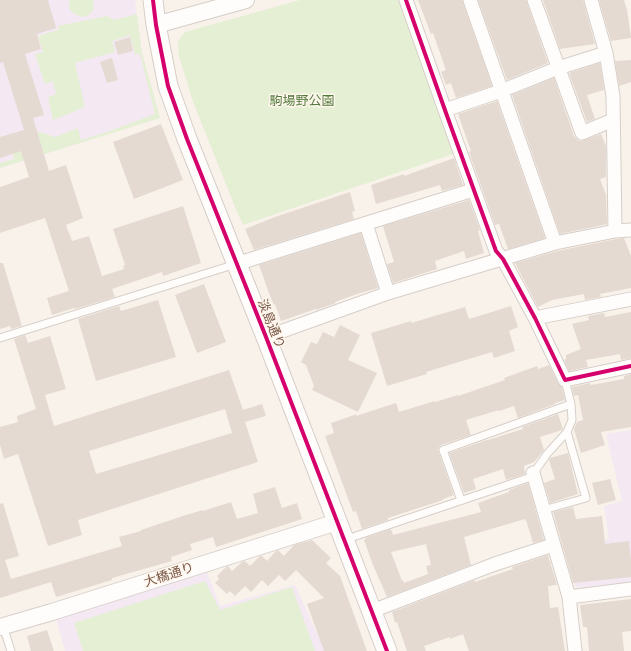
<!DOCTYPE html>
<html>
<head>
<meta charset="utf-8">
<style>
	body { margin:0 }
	canvas { display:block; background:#f8f2eb }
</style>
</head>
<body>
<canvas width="631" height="651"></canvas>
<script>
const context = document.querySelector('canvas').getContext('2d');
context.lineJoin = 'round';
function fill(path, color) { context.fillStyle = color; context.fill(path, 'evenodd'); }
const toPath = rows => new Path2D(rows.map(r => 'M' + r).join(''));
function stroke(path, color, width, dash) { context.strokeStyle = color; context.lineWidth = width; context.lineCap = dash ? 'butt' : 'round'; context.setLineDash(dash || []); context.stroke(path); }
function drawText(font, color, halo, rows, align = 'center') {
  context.font = font + ' Cabin,"Noto Sans JP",sans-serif'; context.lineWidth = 3; context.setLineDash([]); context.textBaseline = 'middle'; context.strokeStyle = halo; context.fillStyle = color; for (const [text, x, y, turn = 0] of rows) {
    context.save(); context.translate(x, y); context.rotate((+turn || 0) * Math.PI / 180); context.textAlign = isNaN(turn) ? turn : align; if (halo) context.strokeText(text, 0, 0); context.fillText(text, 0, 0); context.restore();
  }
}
const education = toPath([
	[0,0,135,0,142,53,160,118,0,168],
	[631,430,631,582,576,588,564,544,609,539,604,506,622,501,606,434],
	[207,572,220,606,295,585,325,651,65,651,56,619]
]);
const green = toPath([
	[70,0,93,0,94,6,93,10,91,13,87,16,83,17,76,15,70,10,69,6],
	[300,0,399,0,456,153,243,225,237,212,193,102,179,56,178,41,185,32],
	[137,14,142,53,160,118,0,168,0,163,14,159,10,143,40,132,55,137,78,128,81,140,104,133,155,114,140,54,135,55,130,35,112,41,115,52,75,63,85,107,53,120,48,97,56,94,53,81,45,84,35,54,43,52,38,36,58,30,58,26,107,16,114,20],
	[205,581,220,610,292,587,315,651,83,651,74,623]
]);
const building = toPath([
	[0,0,48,0,56,28,37,34,41,49,25,54,44,115,33,118,49,171,66,165,83,218,66,225,72,241,89,236,102,276,124,269,123,266,125,265,113,229,183,206,201,263,163,276,162,272,112,289,115,297,75,309,74,308,52,315,47,298,69,291,45,218,0,233,0,187,29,177,21,151,0,158,0,137,24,130,3,62,0,63],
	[418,0,462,0,492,86,456,98,451,83,446,85,441,72,446,70,433,33,431,34],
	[478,0,526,0,548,63,507,80],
	[543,0,583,0,595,44,560,49],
	[599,0,624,0,627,10,631,38,611,41],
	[130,37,133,51,118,55,114,42],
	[112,58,118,80,107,83,100,62],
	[631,60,631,82,619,86,615,61],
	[600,63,604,90,587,95,595,119,587,122,569,73],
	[554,78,574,136,577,139,580,141,585,140,601,134,606,146,606,177,600,179,606,195,607,224,560,234,512,95],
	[497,101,545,238,508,249,499,224,495,225,469,152,471,151,458,114],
	[161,124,183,180,134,199,113,142],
	[454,158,463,185,442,191,440,185,376,204,371,185,404,174,404,176],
	[350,192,355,211,352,212,354,219,254,250,245,229,275,217],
	[469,200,480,230,478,231,484,253,466,259,464,251,435,261,437,269,393,283,387,264,394,262,383,226],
	[361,233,378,288,357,294,335,302,336,303,319,309,316,310,316,309,281,321,275,304,274,305,269,293,259,265],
	[624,238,631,256,631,288,600,294,601,297,585,300,584,294,552,300,538,307,515,263,557,251,616,239],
	[0,263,3,263,22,326,11,329,10,326,0,329],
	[204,284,226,342,197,353,175,295],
	[158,300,176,357,96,381,78,319,119,306,121,311],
	[511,306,518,327,509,331,515,351,494,358,492,352,426,372,427,374,387,386,371,333,411,321,411,323,465,307,469,319],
	[631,312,631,358,621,360,620,354,586,360,588,367,569,371,564,360,566,359,566,355,581,349,572,324,589,320,588,316,604,313,605,317],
	[340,325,360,335,348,360,377,373,358,412,312,390,314,386,306,365,301,362,311,342,317,344,323,332,334,337],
	[25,335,28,343,50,336,66,389,45,395,54,426,229,370,243,410,262,404,266,416,245,422,258,462,78,520,82,535,48,546,18,454,4,459,0,445,0,427,18,422,17,416,36,409,14,339],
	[225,409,232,433,96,474,89,451],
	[549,365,558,383,562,387,565,400,555,403,555,404,518,418,514,406,499,411,499,410,466,420,471,435,441,445,439,447,438,450,454,495,443,499,443,500,388,518,388,520,362,529,356,511,353,512,325,436,334,433,331,423,357,414,356,416,396,403,399,412,435,401,435,402,458,395,458,396,505,380,504,378,537,366,538,369],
	[631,374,631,427,601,432,605,445,581,453,574,429,577,422,583,420,578,395,574,396,572,387,590,383,591,385,624,379,624,376],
	[558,414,563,429,562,430,540,437,544,450,534,462,524,466,525,474,506,480,503,469,473,479,476,489,464,493,449,453,484,441,487,440,488,440,523,429,522,427],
	[568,453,578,494,550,503,544,483,555,479,549,460,550,458],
	[610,479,616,500,598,505,592,483],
	[528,483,544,540,533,543,526,520,525,521,525,519,464,537,471,565,387,597,373,565,364,540,366,539,365,538,391,529,393,535,481,512,478,503,509,492,509,490],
	[426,544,431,565,426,566,428,574,404,583,403,580,402,581,391,552],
	[275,487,282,508,297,503,302,519,216,547,213,537,190,544,192,550,171,557,172,561,112,578,112,580,56,597,51,582,0,598,0,504,3,503,19,556,5,560,11,579,122,546,119,537,141,531,141,530,186,515,203,510,203,511,231,502,237,519,258,513,253,494],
	[573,507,576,519,602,516,605,544,629,541,631,561,631,577,573,583,553,512],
	[312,540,331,558,326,563,340,576,367,651,324,651,307,604,324,598,296,570,285,581,279,575,268,586,262,580,251,592,245,586,235,596,230,591,227,594,215,583,219,579,217,576,226,567,228,566,232,571,242,562,245,561,250,566,260,556,262,556,267,561,276,551,278,550,284,556,294,545],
	[548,555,557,585,548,586,550,608,558,607,565,651,469,651,463,634,450,639,450,637,424,646,426,651,407,651,397,622,395,623,392,612,475,580,475,582,513,569,512,567],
	[631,599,631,631,622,632,624,651,589,651,587,627,583,627,580,605],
	[47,630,54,651,31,651,27,636]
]);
const service = toPath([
	[0,338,236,264],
	[461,500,443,450,571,404],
	[543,510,586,498,567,432],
	[344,540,531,477,547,454,567,432,572,420,571,404,565,380],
	[3,626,11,651]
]);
const minor = toPath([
	[406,0,446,113,496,251,503,259,535,318,565,380,631,366],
	[470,0,555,243],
	[534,0,582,133,613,120],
	[591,0,606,53,613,96,615,231],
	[445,110,501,91,558,68,606,53],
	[366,224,388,293],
	[236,264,473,190],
	[535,318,631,299],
	[266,337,388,293,555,243,615,231,631,230],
	[533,473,569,597,575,651],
	[569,597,631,589],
	[372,611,495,564,553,545]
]);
const tertiary = toPath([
	[156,25,246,0],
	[0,627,52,612,337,522]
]);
const secondary = toPath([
	[153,0,156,25,168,86,187,139,266,337,387,651]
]);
const cycleway = toPath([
	[153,0,156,25,168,86,187,139,266,337,387,651],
	[406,0,446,113,496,251,503,259,535,318,565,380,631,366]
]);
const parkNames = [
	["駒場野公園",302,101]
];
const streetNames = [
	["淡島通り",271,324,68],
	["大橋通り",169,575,-18]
];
fill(education, '#f4e9f3');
fill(green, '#e5efd4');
fill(building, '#e5dad2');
stroke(service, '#d7cec8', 9);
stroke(minor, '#d7cec8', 15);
stroke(tertiary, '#d7cec8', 18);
stroke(secondary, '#d8cdc7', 21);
stroke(service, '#fefdfc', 7);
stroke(minor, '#fefdfc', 13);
stroke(tertiary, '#fefdfc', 16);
stroke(secondary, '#fefdfc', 19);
stroke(cycleway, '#d6006c', 4);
drawText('13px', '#52793c', '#fff7ed', parkNames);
drawText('13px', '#795748', '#fff7ed', streetNames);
</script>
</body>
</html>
